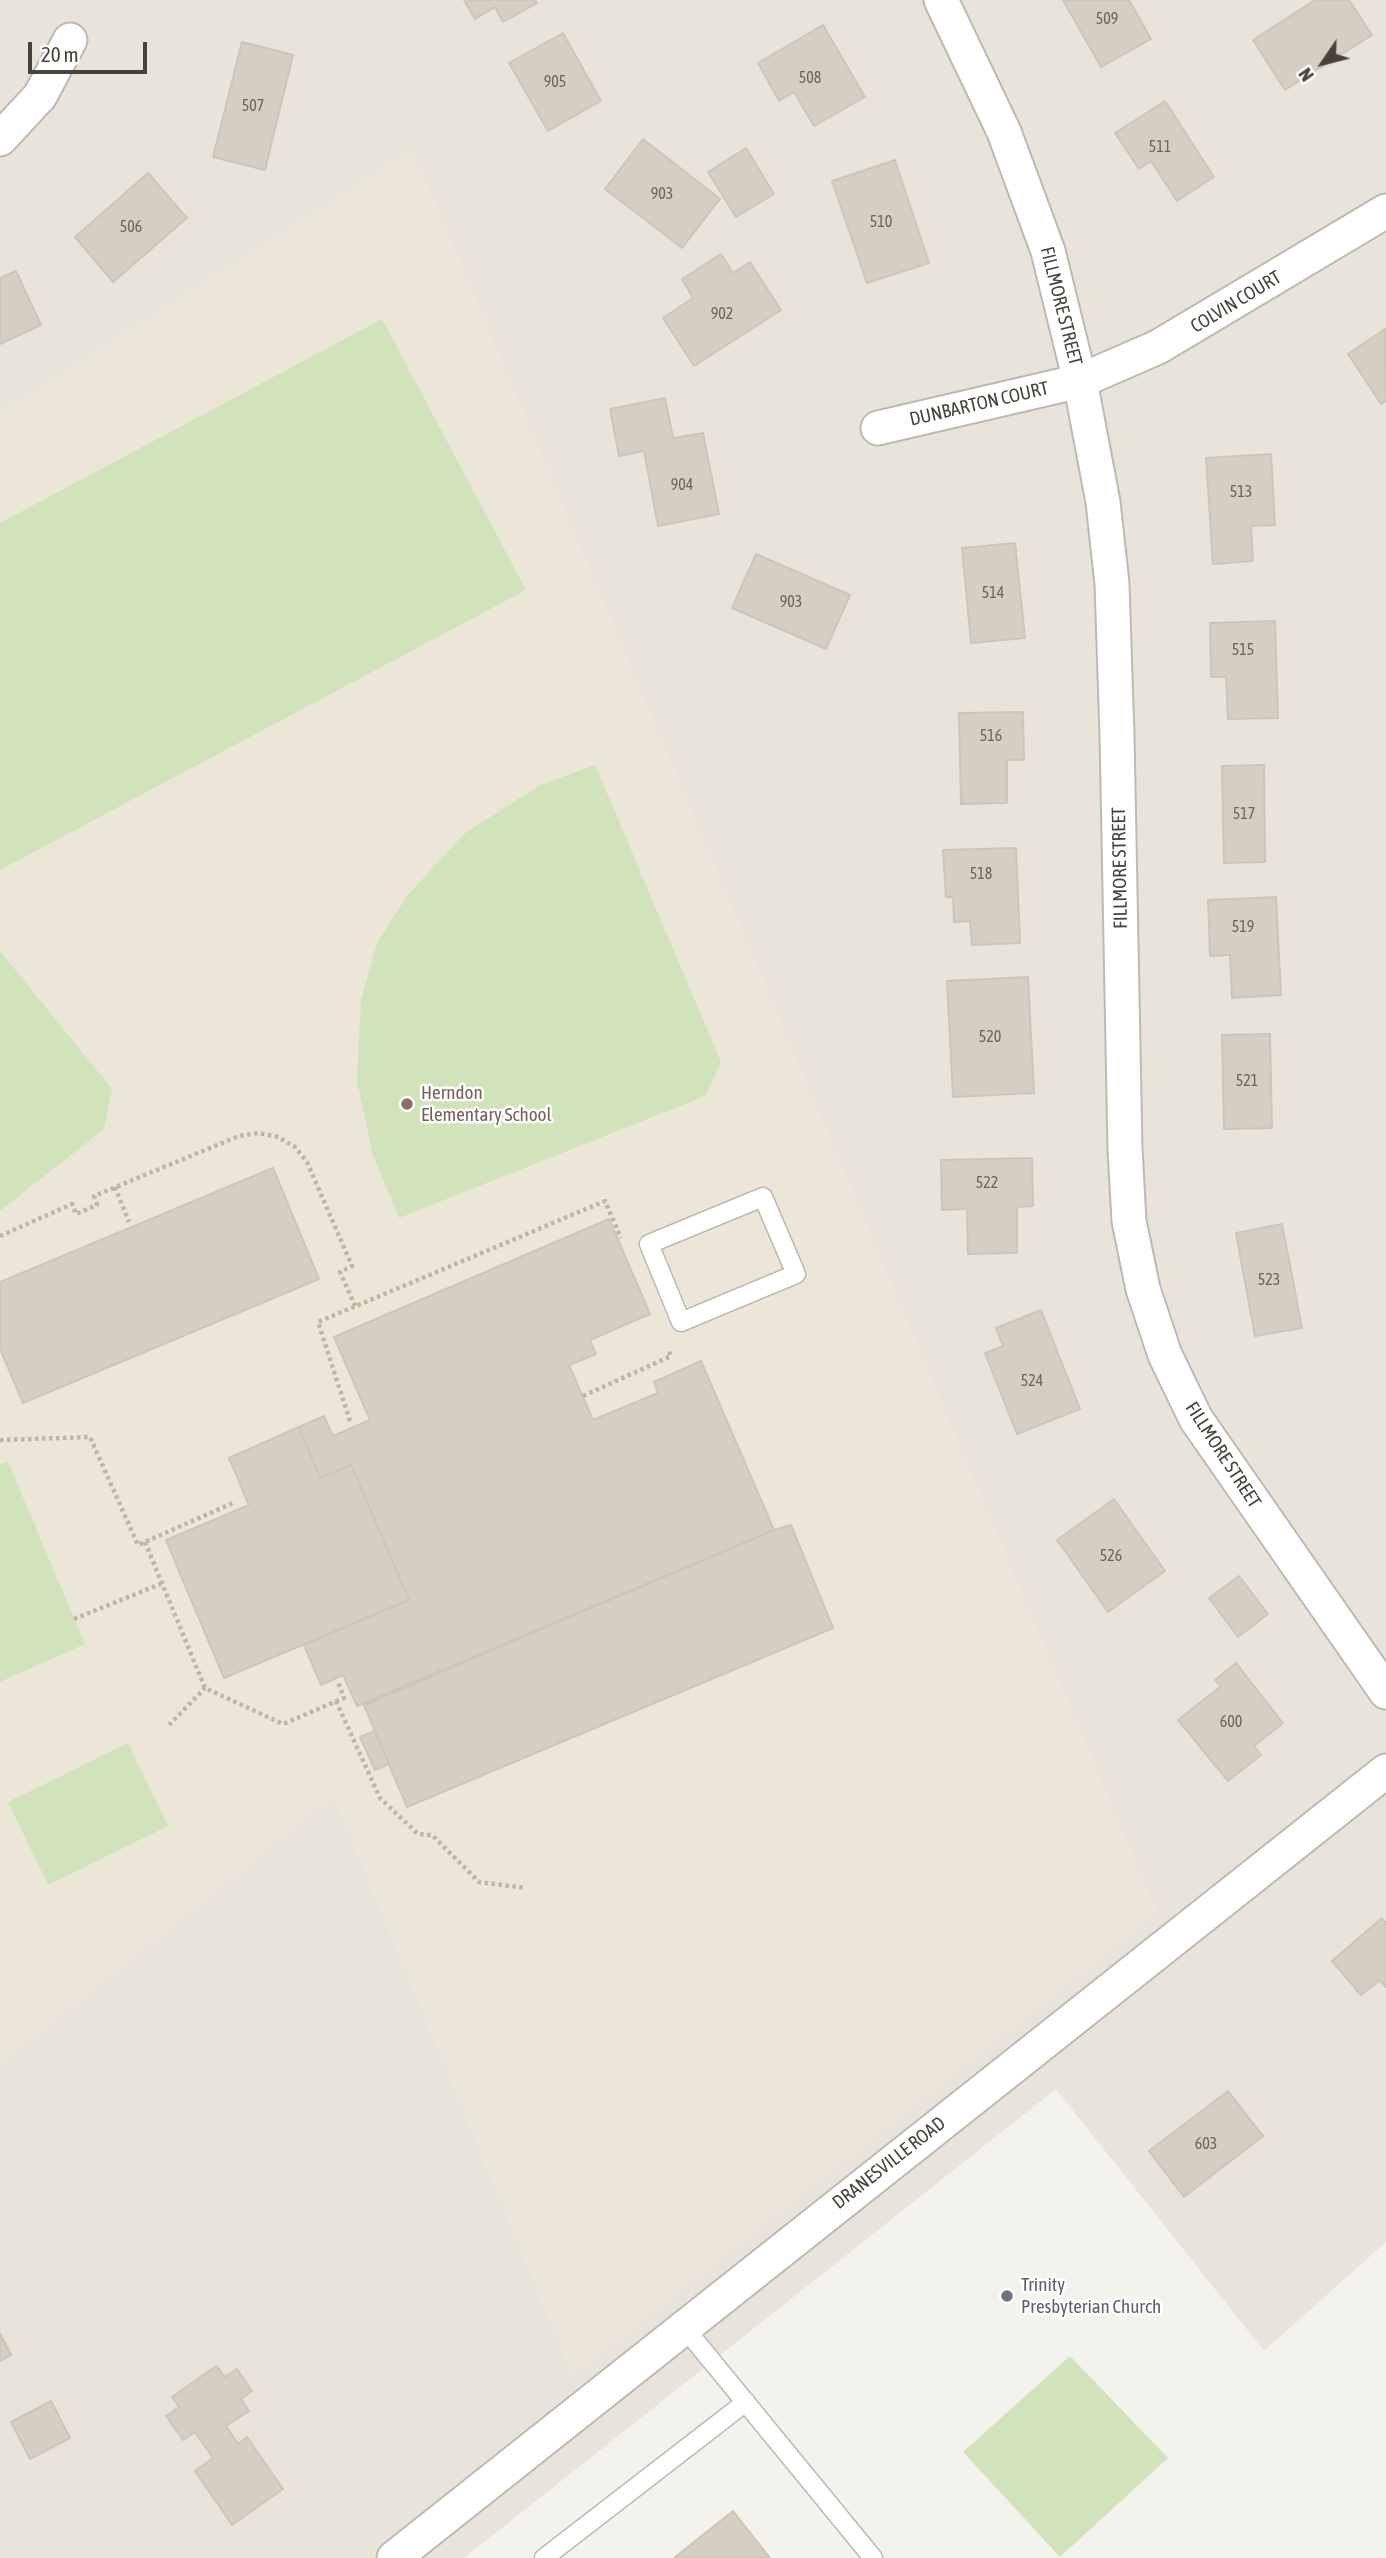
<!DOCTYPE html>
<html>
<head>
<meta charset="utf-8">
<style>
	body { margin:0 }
	#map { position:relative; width:1386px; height:2558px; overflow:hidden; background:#f4f2ec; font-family:"Asap Condensed",sans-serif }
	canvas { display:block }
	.north { position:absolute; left:1288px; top:28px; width:70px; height:70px; -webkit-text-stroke:5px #fff; paint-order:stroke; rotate:235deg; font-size:19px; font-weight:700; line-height:28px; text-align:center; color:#48433a }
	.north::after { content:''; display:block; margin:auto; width:24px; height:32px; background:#48433a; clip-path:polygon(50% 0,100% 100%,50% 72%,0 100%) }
	.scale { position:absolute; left:28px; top:42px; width:119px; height:32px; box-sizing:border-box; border:4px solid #48433a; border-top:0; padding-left:9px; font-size:21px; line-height:24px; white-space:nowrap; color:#48433a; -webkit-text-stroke:5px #fff; paint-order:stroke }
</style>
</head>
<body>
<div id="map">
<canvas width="1386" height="2558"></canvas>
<div class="north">N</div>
<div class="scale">20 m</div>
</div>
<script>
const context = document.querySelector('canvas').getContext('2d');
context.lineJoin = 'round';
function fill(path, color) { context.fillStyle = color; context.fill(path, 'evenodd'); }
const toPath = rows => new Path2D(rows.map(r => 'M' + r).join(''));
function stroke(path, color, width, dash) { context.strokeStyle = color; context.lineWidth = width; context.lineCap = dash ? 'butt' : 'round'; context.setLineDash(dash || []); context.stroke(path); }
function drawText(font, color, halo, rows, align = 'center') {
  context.font = font + ' "Asap Condensed",sans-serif'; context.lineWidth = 5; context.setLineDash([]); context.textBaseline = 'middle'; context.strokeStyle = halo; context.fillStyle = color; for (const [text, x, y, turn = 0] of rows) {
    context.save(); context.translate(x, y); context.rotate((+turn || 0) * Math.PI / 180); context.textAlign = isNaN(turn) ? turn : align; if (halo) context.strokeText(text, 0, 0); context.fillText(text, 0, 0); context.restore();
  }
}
const residential = toPath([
	[0,0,1386,0,1386,2242,1264,2351,1056,2089,464,2558,0,2558,0,2063,334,1795,573,2375,1156,1913,412,150,0,413]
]);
const education = toPath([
	[412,149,1156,1913,573,2375,334,1795,0,2063,0,413]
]);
const green = toPath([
	[382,319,526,590,0,870,0,523],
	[595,765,721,1062,705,1096,399,1218,373,1155,357,1081,361,1000,377,943,407,896,464,834,540,785],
	[0,951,112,1089,104,1129,0,1211],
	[8,1462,85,1644,0,1682,0,1464],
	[128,1743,168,1826,48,1885,8,1802],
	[1070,2356,1168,2458,1060,2557,963,2452]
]);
const building = toPath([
	[464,0,535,0,537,3,503,22,495,7,475,19,464,0],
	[1063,0,1129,0,1151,39,1101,67,1063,0],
	[1315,0,1349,0,1372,35,1285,90,1253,40,1315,0],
	[823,25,865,97,814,126,794,92,779,101,758,63,823,25],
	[563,33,601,101,548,131,509,63,563,33],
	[242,42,293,55,265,170,213,157,242,42],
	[1165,101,1214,177,1177,201,1151,161,1139,169,1115,133,1165,101],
	[643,139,720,199,682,248,605,189,643,139],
	[746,148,774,194,736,217,708,172,746,148],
	[895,160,929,263,867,283,832,181,895,160],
	[148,173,187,218,113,282,75,237,148,173],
	[721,254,733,273,750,262,781,310,694,366,663,318,693,298,682,279,721,254],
	[16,271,41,325,0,344,0,278,16,271],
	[1385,329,1386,401,1381,404,1348,354,1385,329],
	[665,398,673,438,703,433,719,514,658,526,644,451,619,456,610,409,665,398],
	[1271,454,1275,525,1251,526,1253,561,1213,564,1206,458,1271,454],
	[1015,543,1025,638,971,643,962,548,1015,543],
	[756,554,850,595,826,649,732,608,756,554],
	[1275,621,1278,718,1228,719,1226,677,1211,677,1210,623,1275,621],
	[1023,712,1024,760,1007,760,1007,803,961,804,959,713,1023,712],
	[1264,765,1265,862,1224,863,1222,766,1264,765],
	[1016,848,1020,943,972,945,970,921,954,922,953,897,946,897,943,850,1016,848],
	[1276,897,1281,995,1232,998,1230,955,1210,956,1208,900,1276,897],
	[1028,977,1034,1093,953,1097,947,981,1028,977],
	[1270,1034,1272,1128,1224,1129,1222,1035,1270,1034],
	[1032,1158,1033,1206,1017,1207,1017,1253,968,1254,967,1209,942,1210,941,1160,1032,1158],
	[273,1168,319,1279,23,1403,0,1349,0,1282,273,1168],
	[609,1219,650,1314,590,1340,596,1354,569,1365,593,1420,658,1393,654,1382,701,1361,774,1530,357,1706,343,1675,321,1685,304,1645,409,1600,351,1465,320,1478,299,1427,324,1416,333,1436,370,1420,334,1337,609,1219],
	[1282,1224,1302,1328,1255,1336,1236,1233,1282,1224],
	[1041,1310,1080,1409,1017,1434,985,1353,1003,1346,996,1328,1041,1310],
	[299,1427,320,1478,351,1465,409,1600,224,1678,166,1540,249,1505,229,1458,299,1427],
	[1114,1499,1165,1571,1108,1612,1057,1540,1114,1499],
	[791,1525,833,1628,407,1807,364,1705,774,1530,791,1525],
	[1239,1576,1268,1614,1238,1637,1209,1598,1239,1576],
	[1236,1663,1283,1723,1254,1746,1261,1755,1228,1781,1178,1720,1221,1686,1215,1680,1236,1663],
	[375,1731,389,1764,375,1770,360,1737,375,1731],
	[1382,1918,1386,1923,1386,1987,1380,1980,1361,1995,1332,1961,1382,1918],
	[1228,2091,1263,2136,1184,2197,1149,2151,1228,2091],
	[0,2333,11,2355,0,2361,0,2333],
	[216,2366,225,2377,237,2369,252,2391,241,2399,249,2411,226,2426,238,2444,247,2437,283,2489,232,2525,195,2471,213,2458,195,2432,183,2440,166,2416,179,2407,172,2397,216,2366],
	[51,2401,70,2438,30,2459,11,2422,51,2401],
	[733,2511,770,2558,674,2558,733,2511]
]);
const path = toPath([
	[115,1187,129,1222],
	[0,1236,72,1204,76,1214,97,1205,94,1196,239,1136,258,1133,278,1137,295,1147,307,1162,352,1266,340,1272,355,1306],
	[583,1396,671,1356,668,1349],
	[350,1421,318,1322,605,1201,621,1238],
	[0,1440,90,1437,138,1545,233,1503],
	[145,1542,205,1688,283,1724,344,1698,338,1682],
	[74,1619,163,1583],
	[336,1701,380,1798,418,1834,432,1835,479,1882,526,1888],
	[169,1725,205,1688]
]);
const lane = toPath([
	[763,1197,796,1274,681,1322,649,1244,763,1197],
	[683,2326,873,2558],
	[544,2558,746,2402]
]);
const street = toPath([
	[941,0,1004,132,1048,251,1080,381,1103,502,1112,584,1117,735,1125,1149,1129,1221,1143,1289,1165,1355,1196,1419,1386,1692],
	[0,139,40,96,70,40],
	[878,428,1080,381,1158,347,1386,211],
	[394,2558,1386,1771]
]);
const markers = [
	[407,1104,7,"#8d6e63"],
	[1007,2296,7,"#6b7280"]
];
const numberNames = [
	["509",1107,19],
	["508",810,78],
	["905",555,82],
	["507",253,106],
	["511",1160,147],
	["903",662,194],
	["510",881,222],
	["506",131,227],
	["902",722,314],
	["904",682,485],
	["513",1241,492],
	["514",993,593],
	["903",791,602],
	["515",1243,650],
	["516",991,736],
	["517",1244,814],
	["518",981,874],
	["519",1243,927],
	["520",990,1037],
	["521",1247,1081],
	["522",987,1183],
	["523",1269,1280],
	["524",1032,1381],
	["526",1111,1556],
	["600",1231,1722],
	["603",1206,2144]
];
const streetNames = [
	["COLVIN COURT",1236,302,-31],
	["FILLMORE STREET",1061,306,76],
	["DUNBARTON COURT",979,404,-13],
	["FILLMORE STREET",1120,868,-91],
	["FILLMORE STREET",1223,1455,57],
	["DRANESVILLE ROAD",889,2163,-38]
];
const educationNames = [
	["Herndon",421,1093],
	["Elementary School",421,1115]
];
const worshipNames = [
	["Trinity",1021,2285],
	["Presbyterian Church",1021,2307]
];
fill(residential, '#e8e4db');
fill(education, '#ece6d8');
fill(green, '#d0e3ba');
fill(building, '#d5cec2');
stroke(building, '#cfc5b6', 2);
stroke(lane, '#bfb9af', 21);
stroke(street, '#bfb9af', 37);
stroke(path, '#bfb5a2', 4.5, [3.5, 3.5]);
stroke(lane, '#fff', 18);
stroke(street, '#fff', 33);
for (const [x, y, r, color] of markers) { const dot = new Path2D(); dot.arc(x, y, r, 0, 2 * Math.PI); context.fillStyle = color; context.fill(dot); stroke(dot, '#fff', 2.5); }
drawText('16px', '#6b665c', null, numberNames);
drawText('19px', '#48433a', '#fff', streetNames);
drawText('19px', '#785e54', '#fff', educationNames, 'left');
drawText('19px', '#5b616d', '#fff', worshipNames, 'left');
</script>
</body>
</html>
